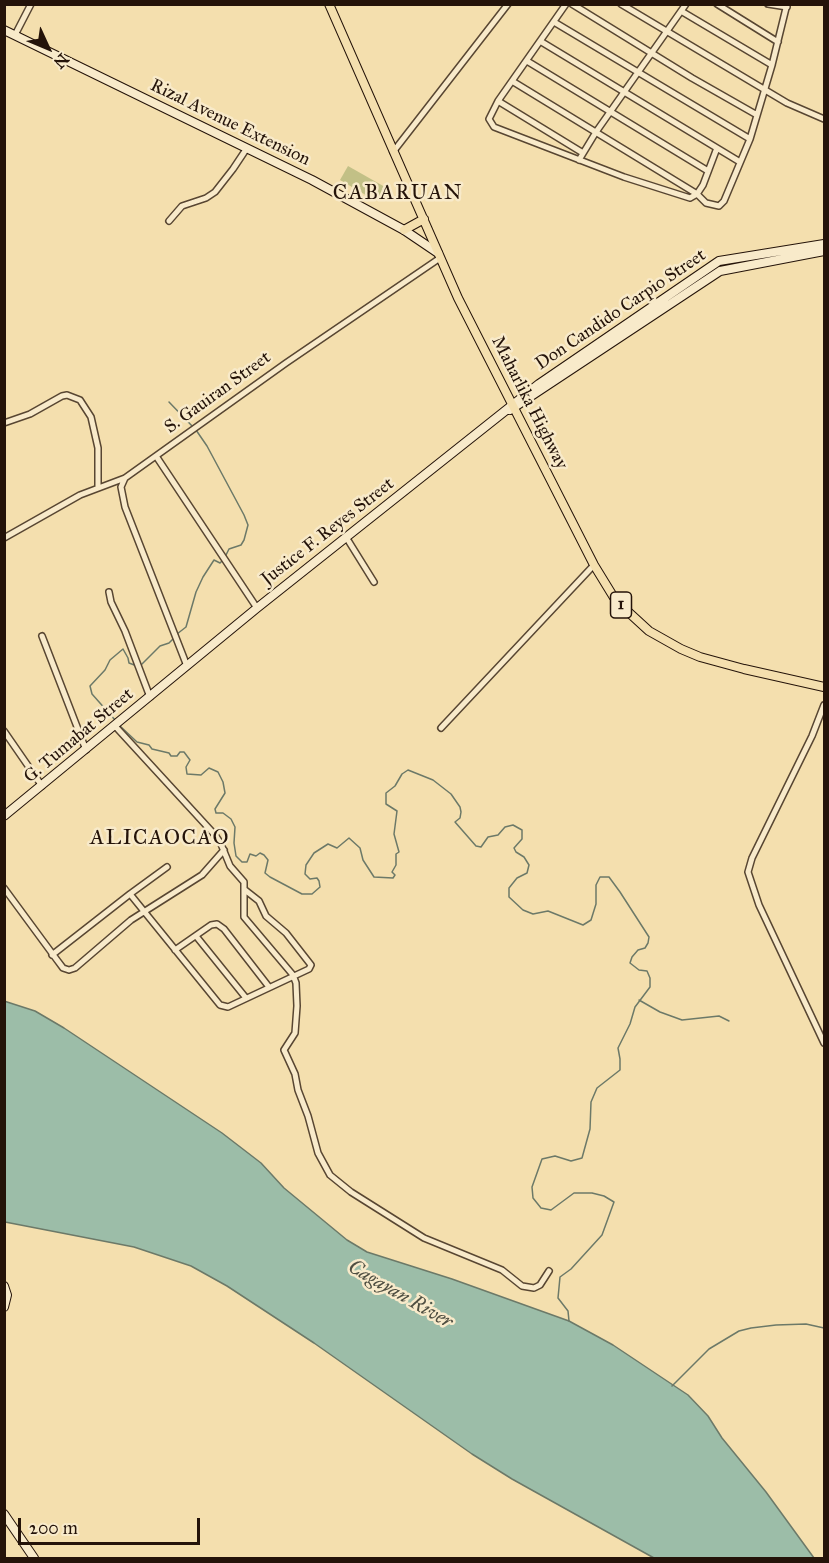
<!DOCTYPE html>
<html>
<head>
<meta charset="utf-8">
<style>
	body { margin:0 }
	#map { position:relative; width:829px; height:1563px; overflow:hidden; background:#f4dfae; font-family:"IM FELL Great Primer",serif }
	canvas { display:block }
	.frame { position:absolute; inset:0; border:6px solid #241309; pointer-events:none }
	.north { position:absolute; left:18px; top:18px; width:60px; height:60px; -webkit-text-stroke:4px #f8eaca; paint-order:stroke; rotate:134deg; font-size:16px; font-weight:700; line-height:24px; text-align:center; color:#241309 }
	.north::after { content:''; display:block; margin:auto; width:21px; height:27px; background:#241309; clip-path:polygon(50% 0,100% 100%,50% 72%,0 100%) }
	.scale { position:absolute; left:18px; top:1518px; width:182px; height:27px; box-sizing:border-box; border:3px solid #241309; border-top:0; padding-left:8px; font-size:18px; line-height:21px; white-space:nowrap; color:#241309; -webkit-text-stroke:4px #f8eaca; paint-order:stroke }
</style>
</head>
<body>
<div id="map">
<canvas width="829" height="1563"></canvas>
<div class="frame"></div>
<div class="north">N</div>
<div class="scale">200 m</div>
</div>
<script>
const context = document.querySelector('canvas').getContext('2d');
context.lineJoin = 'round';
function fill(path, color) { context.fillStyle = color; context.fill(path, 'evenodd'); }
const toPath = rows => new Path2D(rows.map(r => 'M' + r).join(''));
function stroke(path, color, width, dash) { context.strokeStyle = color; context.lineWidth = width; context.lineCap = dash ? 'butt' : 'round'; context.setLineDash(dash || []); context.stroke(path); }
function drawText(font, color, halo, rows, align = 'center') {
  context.font = font + ' "IM FELL Great Primer",serif'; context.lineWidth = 5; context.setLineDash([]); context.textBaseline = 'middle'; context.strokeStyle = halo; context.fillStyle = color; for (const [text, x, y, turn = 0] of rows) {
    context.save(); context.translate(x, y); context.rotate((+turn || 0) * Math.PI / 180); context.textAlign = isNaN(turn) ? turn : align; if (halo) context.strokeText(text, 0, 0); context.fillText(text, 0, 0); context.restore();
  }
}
const green = toPath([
	[348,166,385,187,376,201,340,180]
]);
const water = toPath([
	[4,1001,35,1011,64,1028,222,1133,261,1163,284,1188,347,1240,367,1252,452,1279,569,1321,613,1345,688,1395,708,1416,722,1438,766,1492,814,1558,654,1558,512,1479,472,1454,314,1343,227,1286,191,1266,134,1247,5,1222,4,1001]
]);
const stream = toPath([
	[169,402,193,427],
	[196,430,207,446,244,515,248,525,244,540,241,545,229,549,225,557],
	[177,634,186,627,196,592,203,577,214,560,220,563,222,561],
	[141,665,160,646,169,643,174,638],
	[115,720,92,694,90,686,105,670,110,660,123,649,128,658,129,663,137,666],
	[120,726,137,742,149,745,152,749,169,753,171,756,177,756,180,752,184,752,190,760,186,767,187,774,201,775,209,768,218,772,223,782,225,793,215,809,216,813,223,813,231,819,235,827,234,843,236,856,242,862,247,862,250,854,256,856,260,853,264,855,268,860,265,873,270,877,302,894,312,894,320,887,319,881,317,878,310,879,305,874,306,865,314,853,328,844,337,848,349,838,360,848,363,860,374,877,393,878,395,875,392,872,396,865,396,854,399,852,394,834,397,811,386,804,386,793,395,786,402,774,408,770,433,780,451,794,460,807,461,812,460,818,455,822,476,846,481,847,488,837,498,835,505,827,513,825,522,830,522,839,514,848,516,852,524,857,529,865,527,873,517,878,509,888,509,897,523,910,533,914,548,911,583,925,591,920,596,904,596,885,600,877,609,877,620,892,649,937,648,943,645,948,638,950,632,957,630,963,639,970,647,971,650,978,650,987,635,1007,630,1024,618,1048,620,1059,620,1070,597,1088,591,1102,590,1129,582,1158,571,1161,555,1156,542,1159,532,1187,533,1198,541,1208,551,1210,574,1193,592,1193,604,1196,614,1202,602,1235,571,1269,560,1277,558,1298,568,1311,569,1321],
	[639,1000,660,1012,682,1020,719,1016,729,1021],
	[672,1386,709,1349,739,1331,751,1328,776,1325,806,1324,824,1328]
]);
const street = toPath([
	[566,4,498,101,489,119,494,127,624,177,690,198,697,194,703,185,717,148],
	[572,4,692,78,757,115],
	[621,4,787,103,824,119],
	[717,4,778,42],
	[768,4,787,7],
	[681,11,772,65],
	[554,22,750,139],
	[15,35,31,4],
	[540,41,740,162],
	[527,61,708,171],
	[512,81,697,194,706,203,719,206,724,201,750,139,772,65,787,4],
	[498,101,583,153],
	[393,152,508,4],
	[579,160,596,132,686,4],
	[169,221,182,206,206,198,215,192,233,169,247,148],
	[4,423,30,414,62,396,67,395,80,400,91,417,98,448,98,487],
	[156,456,257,608],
	[125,478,121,487,125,507,187,666],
	[346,537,374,582],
	[4,538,80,495,125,478,286,363,440,258],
	[109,592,111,602,125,631,150,697],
	[42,636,86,750],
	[824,705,812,736,752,858,748,872,759,905,824,1043],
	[115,726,215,835,221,844,230,866,244,882,244,917,293,975,296,983,297,1006,295,1033,284,1050,295,1074,298,1090,308,1116,318,1153,330,1175,351,1192,424,1238,502,1270,522,1286,534,1288,540,1285,549,1271],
	[441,728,594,565],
	[4,731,42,786],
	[4,888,57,960,63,968,69,970,75,968,131,920,202,875,224,850],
	[130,894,167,867],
	[196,936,246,998],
	[175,950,211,925,217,924,224,929,269,987],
	[52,955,130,894,220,1005,228,1007,309,969,311,965,286,933,266,916,259,901,245,890]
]);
const secondary = toPath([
	[4,30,312,180,404,230,438,253],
	[510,410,720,271,824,251],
	[4,816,257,608,539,384,719,261,824,244],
	[4,1286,7,1295,4,1307],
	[4,1514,34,1558]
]);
const primary = toPath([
	[329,4,458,298,594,565,613,596,625,609,649,631,681,649,700,657,744,669,824,687],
	[404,230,424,219]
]);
const shields = [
	[621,605,21]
];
const shieldNames = [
	["1",621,605]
];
const streetNames = [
	["Rizal Avenue Extension",230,123,26],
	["Don Candido Carpio Street",621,310,-34],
	["S. Gauiran Street",218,393,-36],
	["Maharlika Highway",529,403,63],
	["Justice F. Reyes Street",328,532,-38],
	["G. Tumabat Street",79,736,-40]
];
const waterNames = [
	["Cagayan River",400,1295,30]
];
const quarterNames = [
	["CABARUAN",398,194],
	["ALICAOCAO",160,839]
];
fill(green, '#c2c086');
fill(water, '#9cbda8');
stroke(water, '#6c7968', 1.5);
stroke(stream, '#6c7968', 1.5);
stroke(street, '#584632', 8);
stroke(secondary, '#241309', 10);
stroke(primary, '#241309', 10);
stroke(street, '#f8eaca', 5);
stroke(secondary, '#f8eaca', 8);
stroke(primary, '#f4dfae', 8);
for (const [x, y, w] of shields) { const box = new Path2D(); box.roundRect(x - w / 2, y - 13, w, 26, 4.5); context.fillStyle = '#f8eaca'; context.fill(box); stroke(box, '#241309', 1.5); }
drawText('bold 16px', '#241309', null, shieldNames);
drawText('18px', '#241309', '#f8eaca', streetNames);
drawText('italic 20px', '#4e4e41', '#f8eaca', waterNames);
context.letterSpacing = '1.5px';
drawText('21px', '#241309', '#f8eaca', quarterNames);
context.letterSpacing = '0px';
</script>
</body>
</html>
